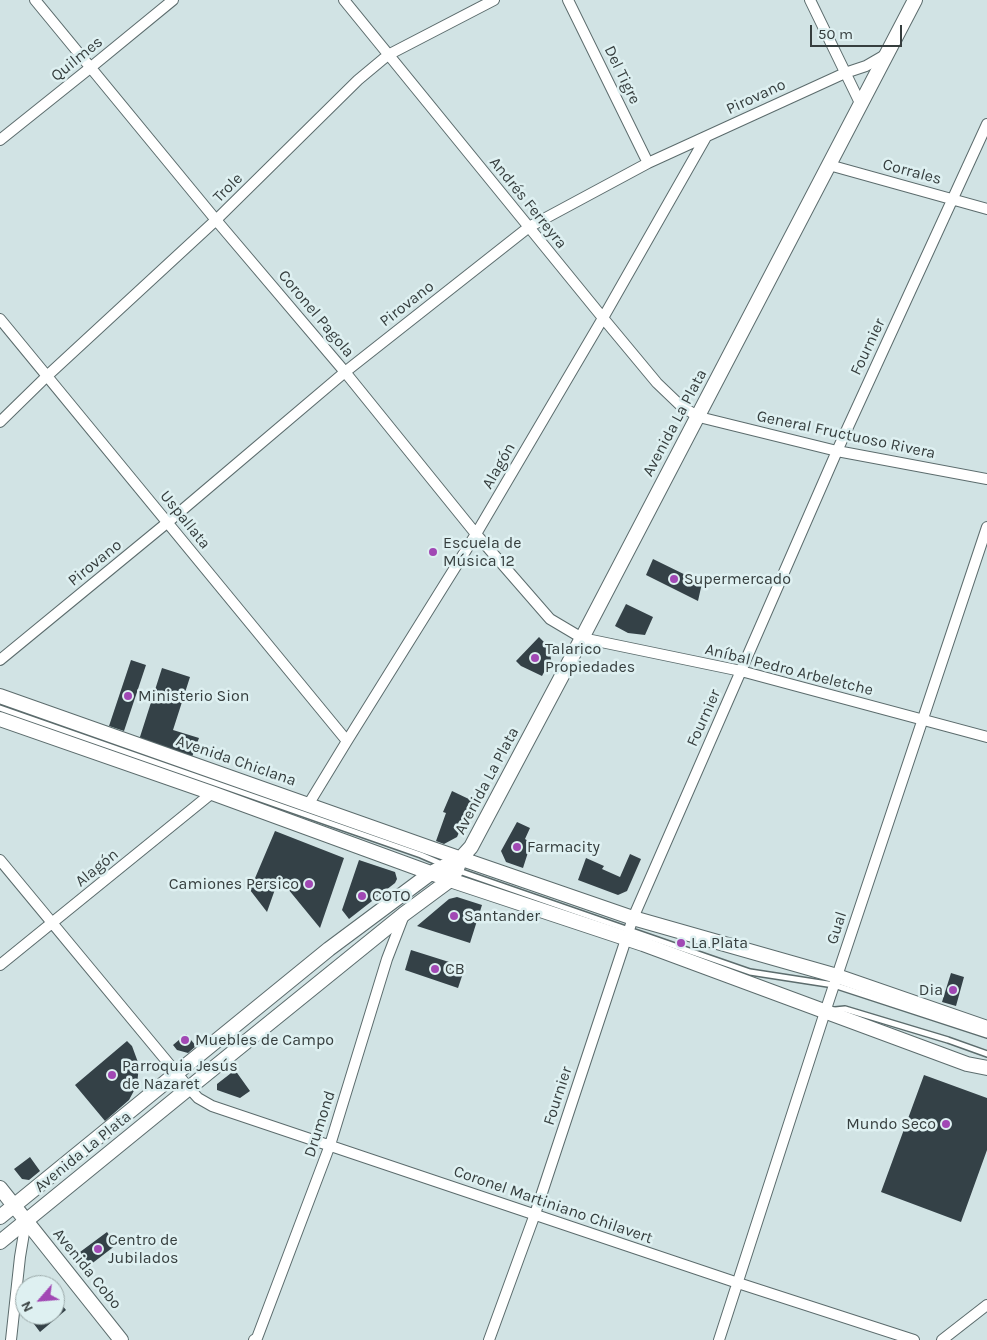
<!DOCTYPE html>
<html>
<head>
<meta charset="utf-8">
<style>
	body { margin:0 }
	#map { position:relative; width:987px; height:1340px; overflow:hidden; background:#d1e3e4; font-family:Karla,sans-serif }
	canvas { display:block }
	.north { position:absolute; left:15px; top:1275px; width:50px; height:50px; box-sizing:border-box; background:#def0f1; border:1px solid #9ba9a9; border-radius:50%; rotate:243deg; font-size:14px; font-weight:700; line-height:20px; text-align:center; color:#363e3e }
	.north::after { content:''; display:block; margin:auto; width:18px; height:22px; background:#a148b4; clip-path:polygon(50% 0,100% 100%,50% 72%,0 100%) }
	.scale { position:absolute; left:810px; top:25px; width:92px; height:22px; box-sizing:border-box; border:2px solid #363e3e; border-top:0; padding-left:6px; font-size:15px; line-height:18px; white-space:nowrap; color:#363e3e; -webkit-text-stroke:4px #def0f1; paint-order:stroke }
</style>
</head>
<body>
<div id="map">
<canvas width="987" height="1340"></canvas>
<div class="north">N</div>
<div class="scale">50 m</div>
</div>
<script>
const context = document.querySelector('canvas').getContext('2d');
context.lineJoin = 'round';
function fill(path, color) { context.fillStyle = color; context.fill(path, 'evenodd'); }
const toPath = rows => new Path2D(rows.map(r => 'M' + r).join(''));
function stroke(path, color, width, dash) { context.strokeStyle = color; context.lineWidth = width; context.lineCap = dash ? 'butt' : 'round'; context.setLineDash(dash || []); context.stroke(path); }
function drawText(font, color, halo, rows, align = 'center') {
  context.font = font + ' Karla,sans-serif'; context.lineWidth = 5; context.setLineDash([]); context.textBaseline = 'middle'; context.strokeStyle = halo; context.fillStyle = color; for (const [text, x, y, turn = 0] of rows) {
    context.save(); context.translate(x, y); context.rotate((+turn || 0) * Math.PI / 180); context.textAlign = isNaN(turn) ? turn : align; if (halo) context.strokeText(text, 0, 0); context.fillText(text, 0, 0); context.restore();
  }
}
const building = toPath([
	[653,559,702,583,698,601,646,575],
	[626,604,653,617,645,635,628,633,615,626],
	[539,637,549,647,550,654,551,659,542,676,521,666,516,661],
	[131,660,146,665,124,731,109,726],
	[162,668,190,677,173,730,199,738,192,757,139,740],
	[452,791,473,801,457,837,444,844,436,841,446,813,443,812],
	[517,822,530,828,525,839,531,843,523,868,506,862,501,851],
	[275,831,344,858,320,928,279,878,267,912,250,890],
	[630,854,641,859,627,891,618,895,578,880,586,858,604,866,602,869,620,877],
	[359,860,395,872,397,879,395,883,349,919,342,910],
	[457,897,482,905,470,943,417,926,449,899],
	[411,950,465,967,458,988,405,970],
	[951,973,964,977,956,1006,942,1002],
	[186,1034,196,1046,188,1053,177,1050,173,1045],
	[127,1041,132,1046,139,1065,137,1085,129,1100,105,1121,75,1085],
	[235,1070,250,1091,240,1098,217,1090,217,1084],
	[924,1075,987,1098,987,1150,961,1222,881,1192],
	[30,1157,40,1171,29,1180,22,1179,14,1169],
	[107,1232,116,1245,90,1265,80,1252],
	[57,1299,66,1310,40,1332,31,1320,37,1315,55,1315,55,1300]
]);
const lane = toPath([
	[0,708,421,855,444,865],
	[456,870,750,972,834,985,987,1035],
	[835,1010,845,1009,948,1040,987,1054]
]);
const street = toPath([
	[35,0,216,220,345,372,476,534,550,619,582,638,741,671,987,737],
	[344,0,603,318,657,383,681,406,699,417,837,451,987,479],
	[568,0,648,163],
	[810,0,861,105],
	[0,140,90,68,173,0],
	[829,165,987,209],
	[0,319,347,741],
	[0,422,47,376,216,220,358,80,388,55,494,0],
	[0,660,168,522,345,372,529,227,648,163,845,73,866,66,885,55],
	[308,805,347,741,476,534,603,318,706,137],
	[0,860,189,1088,198,1098,212,1106,738,1283,914,1340],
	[0,965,212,793],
	[11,1340,20,1257,26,1221],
	[254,1340,257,1338,330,1145,387,959,404,915],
	[489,1340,535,1214,633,918,837,451,987,124],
	[719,1340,825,1012,987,527],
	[942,1340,987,1305]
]);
const secondary = toPath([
	[0,696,433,849,633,918,837,976,987,1028],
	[0,719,212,793,450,880,643,944,967,1064,987,1068],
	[0,1188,121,1340],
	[0,1217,329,949,431,873,461,858],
	[0,1242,189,1088,404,914,450,880,456,871,461,858,471,847,582,638,915,0]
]);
const markers = [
	[433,552,5,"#a148b4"],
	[674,579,5,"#a148b4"],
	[535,658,5,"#a148b4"],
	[128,696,5,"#a148b4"],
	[517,847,5,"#a148b4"],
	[309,884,5,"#a148b4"],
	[362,896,5,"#a148b4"],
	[454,916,5,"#a148b4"],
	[681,943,5,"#a148b4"],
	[435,969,5,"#a148b4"],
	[953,990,5,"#a148b4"],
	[185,1040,5,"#a148b4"],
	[112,1075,5,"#a148b4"],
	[946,1124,5,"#a148b4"],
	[98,1249,5,"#a148b4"]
];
const streetNames = [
	["Quilmes",77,59,-39],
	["Del Tigre",622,75,64],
	["Pirovano",756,97,-25],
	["Corrales",912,172,15],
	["Trole",228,188,-45],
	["Andrés Ferreyra",528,203,51],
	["Pirovano",407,304,-38],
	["Coronel Pagola",316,314,50],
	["Fournier",868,347,-65],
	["Avenida La Plata",675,423,-62],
	["General Fructuoso Rivera",846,435,12],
	["Alagón",499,466,-60],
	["Uspallata",185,520,51],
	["Pirovano",95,563,-39],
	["Aníbal Pedro Arbeletche",789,670,14],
	["Fournier",704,718,-66],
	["Avenida Chiclana",236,761,19],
	["Avenida La Plata",487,781,-62],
	["Alagón",97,868,-39],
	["Gual",837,928,-72],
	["Fournier",558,1096,-72],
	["Drumond",320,1124,-72],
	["Avenida La Plata",83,1152,-39],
	["Coronel Martiniano Chilavert",553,1205,19],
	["Avenida Cobo",87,1269,51]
];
const poiNames = [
	["Escuela de",443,543],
	["Música 12",443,561],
	["Supermercado",684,579],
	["Talarico",545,649],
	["Propiedades",545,667],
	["Ministerio Sion",138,696],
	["Farmacity",527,847],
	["Camiones Persico",299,884,"right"],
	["COTO",372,896],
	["Santander",464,916],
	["La Plata",691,943],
	["CB",445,969],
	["Dia",943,990,"right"],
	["Muebles de Campo",195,1040],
	["Parroquia Jesús",122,1066],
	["de Nazaret",122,1084],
	["Mundo Seco",936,1124,"right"],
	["Centro de",108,1240],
	["Jubilados",108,1258]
];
fill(building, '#344147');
stroke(lane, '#5c6c6d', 8);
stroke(street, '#5c6c6d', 12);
stroke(secondary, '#5c6c6d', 16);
stroke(lane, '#fff', 5);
stroke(street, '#fff', 10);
stroke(secondary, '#fff', 14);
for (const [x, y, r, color] of markers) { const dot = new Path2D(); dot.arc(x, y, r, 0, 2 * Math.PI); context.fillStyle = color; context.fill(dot); stroke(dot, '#def0f1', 2); }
drawText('16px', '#363e3e', '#def0f1', streetNames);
drawText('16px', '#363e3e', '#def0f1', poiNames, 'left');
</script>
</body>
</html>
